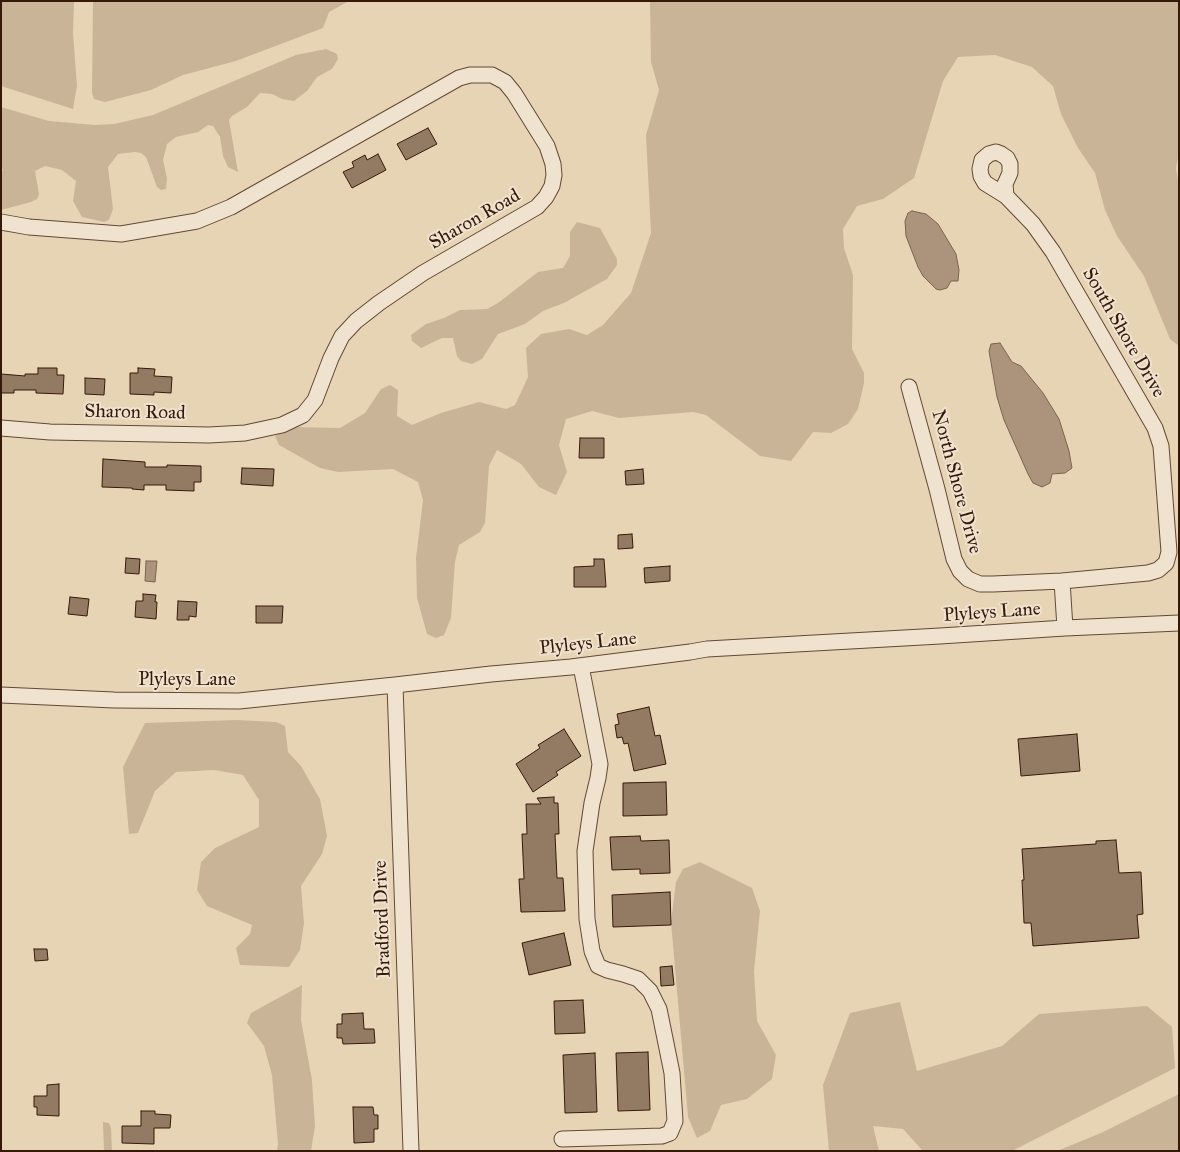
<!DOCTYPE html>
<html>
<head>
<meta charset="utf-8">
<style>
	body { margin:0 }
	#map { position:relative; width:1180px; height:1152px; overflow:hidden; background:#e7d4b5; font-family:"IM FELL Great Primer",serif }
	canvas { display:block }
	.frame { position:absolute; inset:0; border:2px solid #37190a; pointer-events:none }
</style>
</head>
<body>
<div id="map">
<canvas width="1180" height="1152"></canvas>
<div class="frame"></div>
</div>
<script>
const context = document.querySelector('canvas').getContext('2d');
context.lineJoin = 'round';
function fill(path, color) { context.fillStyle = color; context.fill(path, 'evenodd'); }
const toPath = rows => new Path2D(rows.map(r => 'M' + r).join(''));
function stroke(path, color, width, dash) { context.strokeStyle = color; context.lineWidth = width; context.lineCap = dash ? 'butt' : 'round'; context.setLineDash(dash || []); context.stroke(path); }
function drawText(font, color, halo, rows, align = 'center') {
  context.font = font + ' "IM FELL Great Primer",serif'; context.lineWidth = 4; context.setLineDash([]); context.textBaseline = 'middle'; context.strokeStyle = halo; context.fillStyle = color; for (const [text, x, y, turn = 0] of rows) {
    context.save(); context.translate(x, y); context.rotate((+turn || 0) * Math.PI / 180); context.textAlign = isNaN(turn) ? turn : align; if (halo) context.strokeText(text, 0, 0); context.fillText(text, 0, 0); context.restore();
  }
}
const green = toPath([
	[1,1,74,1,73,33,77,86,73,109,1,86],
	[93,1,349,1,329,12,323,28,236,61,183,75,151,90,105,102,94,99,92,93],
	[651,1,1179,1,1179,153,1176,168,1179,186,1179,346,1170,339,1144,276,1117,236,1105,210,1095,173,1078,148,1061,114,1053,86,1032,67,995,55,958,57,943,81,914,178,883,199,857,206,843,229,844,248,853,275,852,349,864,373,864,383,858,409,848,424,831,433,813,432,791,461,760,456,706,415,693,412,619,418,592,411,566,419,559,445,567,472,556,495,539,487,521,464,497,450,489,466,485,523,480,532,459,545,455,562,451,618,444,635,436,638,427,634,417,598,416,558,423,500,418,482,393,469,338,472,320,468,279,445,275,436,293,427,340,428,365,413,381,389,390,385,398,390,397,416,412,425,441,413,479,402,506,409,515,405,528,377,526,348,541,334,569,329,587,335,603,325,631,293,651,233,646,135,659,90,651,62,650,3],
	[326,49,337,54,338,59,332,69,317,77,307,91,294,101,282,99,272,94,260,93,247,107,232,116,229,120,238,172,228,167,223,156,220,137,213,126,208,125,198,132,176,137,167,144,163,160,167,178,166,189,161,190,157,187,146,157,141,153,135,152,118,154,108,167,113,209,109,220,104,222,82,217,73,201,76,181,62,170,45,166,35,171,39,194,37,199,31,202,1,210,1,172,3,170,1,167,1,107,49,121,95,125,114,124,153,115,296,55],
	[577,222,600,228,617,259,617,265,607,279,564,303,543,311,525,324,498,334,482,359,472,364,461,361,457,356,453,338,442,338,421,348,412,341,411,335,426,324,444,318,460,310,487,309,498,303,538,272,563,268,570,256,570,232],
	[237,720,276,722,285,726,288,752,301,766,320,799,327,836,322,854,301,886,304,923,300,950,289,967,240,965,236,948,250,934,252,925,207,906,197,890,201,862,215,848,259,827,259,800,243,775,214,770,176,772,155,791,138,833,129,834,123,767,145,723],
	[700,862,752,888,760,911,754,971,757,1021,776,1055,772,1079,747,1099,721,1105,710,1131,697,1138,688,1117,671,922,676,882,683,869],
	[302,985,301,1020,312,1080,315,1126,311,1151,277,1151,278,1144,272,1075,264,1046,247,1023,251,1013],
	[900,1002,917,1071,1002,1046,1039,1014,1147,1006,1172,1027,1175,1068,1012,1151,923,1151,903,1129,873,1126,879,1151,829,1151,823,1085,850,1013],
	[1179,1094,1179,1151,1057,1151,1101,1133],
	[103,1122,109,1123,111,1128,112,1151,104,1151]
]);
const water = toPath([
	[912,211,926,214,938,224,956,254,959,270,958,281,951,281,947,288,940,290,936,289,923,276,918,267,906,236,905,221,908,213,912,211],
	[1000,343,1012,362,1021,366,1043,393,1059,419,1069,451,1072,468,1065,473,1052,474,1050,483,1042,487,1033,483,1028,474,1004,420,997,397,989,351,991,344,1000,343],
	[146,561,157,561,155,582,145,581,146,561]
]);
const building = toPath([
	[428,128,437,144,406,160,397,144,428,128],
	[378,154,386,170,352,188,343,172,354,167,352,162,365,155,367,160,378,154],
	[38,368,57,368,57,375,64,375,63,394,36,393,36,390,14,390,14,393,1,393,1,374,25,376,25,374,38,374,38,368],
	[138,368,155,369,154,376,172,377,171,393,154,392,154,395,130,394,130,373,138,373,138,368],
	[85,378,105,379,104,395,85,394,85,378],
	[580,438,604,438,604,458,579,458,580,438],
	[103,459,145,462,145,467,167,467,167,465,201,466,201,482,194,482,194,491,166,490,166,485,144,485,144,490,132,489,132,488,102,487,103,459],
	[242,468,274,469,273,486,241,484,242,468],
	[643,469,644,484,626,485,625,471,643,469],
	[632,534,633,548,618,549,618,535,632,534],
	[126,558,140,559,139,574,125,573,126,558],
	[594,559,604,559,606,587,574,587,574,567,594,566,594,559],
	[670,566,670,581,645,583,644,568,670,566],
	[143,594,156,595,155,602,157,602,156,619,135,617,136,601,143,601,143,594],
	[70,597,89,599,87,616,68,614,70,597],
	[178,601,197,602,196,617,189,616,189,620,177,620,178,601],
	[256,606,283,606,282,623,256,623,256,606],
	[649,707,655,736,660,735,666,764,634,771,628,743,624,744,622,737,617,738,615,725,619,724,617,714,649,707],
	[564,729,581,756,556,772,558,775,533,792,516,764,540,748,538,745,564,729],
	[1077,734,1080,771,1021,776,1018,739,1077,734],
	[666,782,667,815,623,816,623,783,666,782],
	[554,797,554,803,558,803,559,834,555,834,557,878,563,878,565,911,521,912,519,879,524,879,522,834,527,834,526,804,541,804,537,798,554,797],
	[640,836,641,841,669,840,670,873,640,874,640,869,612,870,610,837,640,836],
	[1116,840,1119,873,1141,872,1143,914,1137,915,1139,938,1033,946,1031,923,1024,923,1022,880,1024,880,1022,849,1096,844,1096,841,1116,840],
	[670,892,671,925,613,927,612,895,670,892],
	[564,933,571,965,529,975,522,943,564,933],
	[34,949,47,949,48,960,35,961,34,949],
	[672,966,674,985,661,986,660,967,672,966],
	[583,1000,585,1033,555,1034,554,1001,583,1000],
	[363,1013,364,1029,374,1029,375,1043,343,1044,342,1038,337,1038,337,1024,342,1024,342,1014,363,1013],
	[648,1052,650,1110,618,1111,616,1053,648,1052],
	[595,1053,597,1112,565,1113,563,1055,595,1053],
	[59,1084,59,1116,37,1115,37,1107,34,1107,34,1096,47,1096,47,1085,59,1084],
	[353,1107,373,1107,374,1115,378,1115,378,1129,374,1129,374,1142,354,1143,353,1107],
	[141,1111,155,1111,155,1114,171,1115,170,1128,154,1128,154,1144,122,1143,122,1126,141,1126,141,1111]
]);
const minor = toPath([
	[1006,196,1005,184,1010,173,1010,164,1007,158,1001,154,996,152,989,154,982,160,980,169,981,176,985,183,1006,196,1033,224,1053,252,1155,428,1161,446,1169,552,1166,563,1158,570,1148,573,1062,581,1065,628],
	[1,222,29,227,121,234,197,221,231,207,459,78,470,75,492,75,505,82,514,93,547,146,553,164,554,175,552,186,546,197,537,207,423,273,379,303,356,321,342,336,331,358,315,400,303,415,282,425,245,433,209,435,50,432,1,428],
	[909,387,937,489,954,559,960,571,968,579,980,584,993,584,1062,581],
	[395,685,411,1151],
	[1,695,114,700,239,701,395,685,491,674,571,667,690,652,707,649,940,636,1065,628,1179,623],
	[562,1139,662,1136,670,1133,675,1121,672,1073,659,1009,650,991,638,979,623,974,607,970,598,966,592,951,587,919,585,851,592,803,598,778,600,764,581,666]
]);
const streetNames = [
	["Sharon Road",475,220,-30],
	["South Shore Drive",1123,333,60],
	["Sharon Road",135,413,1],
	["North Shore Drive",956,482,75],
	["Plyleys Lane",992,613,-4],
	["Plyleys Lane",588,644,-6],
	["Plyleys Lane",187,680],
	["Bradford Drive",383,919,-92]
];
fill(green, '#c9b498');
fill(water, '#ab947b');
stroke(water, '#7d634e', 1);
fill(building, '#937a63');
stroke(building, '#37190a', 1);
stroke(minor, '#634835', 17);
stroke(minor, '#efe3cf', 15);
drawText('19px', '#37190a', '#efe3cf', streetNames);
</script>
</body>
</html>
